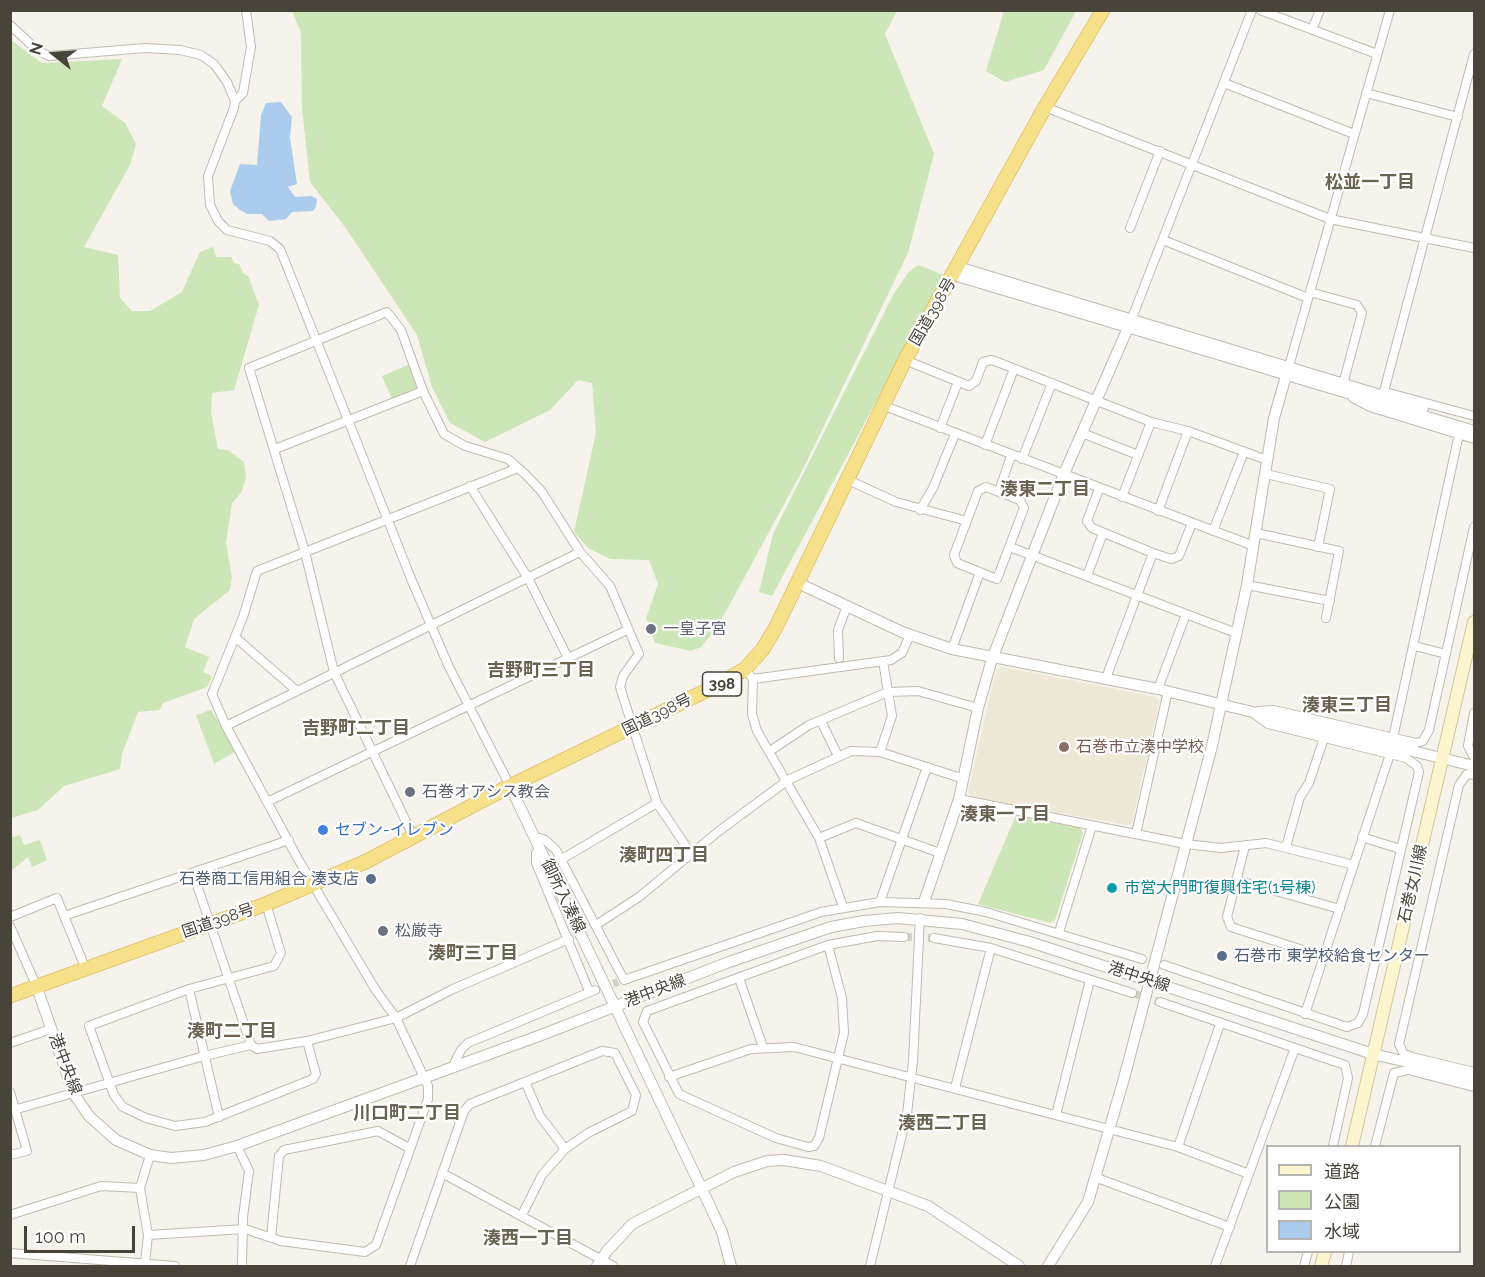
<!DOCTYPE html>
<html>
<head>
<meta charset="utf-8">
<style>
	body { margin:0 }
	#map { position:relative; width:1485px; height:1277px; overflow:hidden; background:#f5f3eb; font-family:Raleway,"Noto Sans JP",sans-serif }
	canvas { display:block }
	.frame { position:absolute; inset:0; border:12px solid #494439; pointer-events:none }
	.legend { position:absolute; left:1266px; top:1145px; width:195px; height:108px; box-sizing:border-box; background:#fff; border:2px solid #b6b4b0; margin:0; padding:8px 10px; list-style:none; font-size:18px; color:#494439 }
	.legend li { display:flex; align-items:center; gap:12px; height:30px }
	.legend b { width:30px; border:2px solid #b6b4b0 }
	.north { position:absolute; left:24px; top:24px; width:60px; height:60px; -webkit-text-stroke:4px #fff; paint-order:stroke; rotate:287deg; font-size:16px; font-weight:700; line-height:24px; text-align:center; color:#494439 }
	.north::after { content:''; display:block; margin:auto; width:21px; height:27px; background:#494439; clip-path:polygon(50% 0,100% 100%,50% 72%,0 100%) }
	.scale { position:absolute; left:24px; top:1226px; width:111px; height:27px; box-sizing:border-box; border:3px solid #494439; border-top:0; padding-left:8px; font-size:18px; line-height:21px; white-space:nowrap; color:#494439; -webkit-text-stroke:4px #fff; paint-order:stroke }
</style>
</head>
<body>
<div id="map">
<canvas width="1485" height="1277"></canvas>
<div class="frame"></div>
<ul class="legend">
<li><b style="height:8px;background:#fcf5ce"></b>道路</li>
<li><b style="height:16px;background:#cce6b7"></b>公園</li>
<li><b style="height:16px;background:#accced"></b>水域</li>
</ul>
<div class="north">N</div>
<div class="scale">100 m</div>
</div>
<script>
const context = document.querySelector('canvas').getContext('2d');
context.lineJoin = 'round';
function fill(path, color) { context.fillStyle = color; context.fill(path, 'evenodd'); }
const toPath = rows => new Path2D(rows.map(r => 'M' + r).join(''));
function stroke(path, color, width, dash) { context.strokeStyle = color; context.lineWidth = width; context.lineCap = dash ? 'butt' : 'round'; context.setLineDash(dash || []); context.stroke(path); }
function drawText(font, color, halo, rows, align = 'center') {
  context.font = font + ' Raleway,"Noto Sans JP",sans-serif'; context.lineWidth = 4.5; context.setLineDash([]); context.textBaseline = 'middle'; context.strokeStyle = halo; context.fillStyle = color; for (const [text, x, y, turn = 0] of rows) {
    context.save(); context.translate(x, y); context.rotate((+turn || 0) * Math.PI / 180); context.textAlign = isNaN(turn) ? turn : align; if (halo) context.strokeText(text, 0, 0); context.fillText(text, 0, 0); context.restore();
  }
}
const education = toPath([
	[1002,667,1156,697,1159,702,1132,823,1127,825,972,797,968,792,996,670]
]);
const green = toPath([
	[292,11,897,11,885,34,934,154,908,253,802,471,718,626,701,647,691,651,655,643,646,618,658,584,649,560,610,559,588,548,574,532,596,433,592,383,578,380,550,410,485,442,450,423,432,387,417,335,345,227,310,182,302,108,301,32],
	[1004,11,1004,10,1076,11,1044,70,1005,82,986,71],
	[11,40,42,63,122,59,102,106,125,123,136,144,130,165,84,247,118,255,120,298,132,311,150,311,182,292,200,252,213,247,216,257,231,257,234,263,239,264,244,274,248,276,259,305,234,390,212,393,211,412,218,449,228,450,244,462,246,478,241,493,232,503,226,542,232,578,230,590,194,619,185,647,209,657,203,672,212,676,207,687,163,703,160,710,138,712,122,754,120,769,64,786,38,810,11,818],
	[918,265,944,275,772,596,759,592,773,534,893,295,908,273],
	[408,365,417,388,392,399,382,376],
	[211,710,236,751,214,764,196,715],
	[1016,815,1080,828,1083,833,1055,920,1050,923,978,904],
	[20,835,24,845,40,840,47,860,32,867,28,857,11,871,11,838]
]);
const water = toPath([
	[281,102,292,117,290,138,297,184,288,187,295,197,311,196,317,199,316,207,313,211,292,212,286,219,269,221,262,214,247,214,240,210,233,204,230,191,240,164,257,165,261,115,266,103]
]);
const minorTunnel = toPath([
	[904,937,934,938],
	[602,988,618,982],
	[1132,993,1160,1002]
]);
const minor = toPath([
	[1260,10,1377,54],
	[10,25,37,50,49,56,145,48,180,50,201,55,214,64,227,82,235,101,234,108,208,176,210,205,218,221,227,230,270,241,280,249,412,581,449,667,510,786],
	[1312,30,1320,10],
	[1224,83,1354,134],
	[1366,93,1458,117],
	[235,101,243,93,251,47,246,10],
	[1045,107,1330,219,1474,248],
	[1130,228,1160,151],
	[1163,240,1308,298],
	[1310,292,1357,305,1362,313,1343,384],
	[1130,323,1252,10],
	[905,360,969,386,976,381,983,362,992,360,1151,422,1188,431,1267,460],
	[1287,373,1390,10],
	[1384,391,1474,54],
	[1389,393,1474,416],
	[1353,398,1370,407,1474,439],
	[882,405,1254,546],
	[940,428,958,382],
	[1082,433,1138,455],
	[985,445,1014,369],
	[275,449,423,391],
	[1022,459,1052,383],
	[1266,474,1330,489,1318,547],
	[846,479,896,502,967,521],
	[470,486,528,578,568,658],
	[986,487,1020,500,1024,508,997,579,957,563,954,555,978,491,986,487],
	[1099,489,1087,521,1092,528,1153,553,1171,559,1179,556,1192,523],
	[999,491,1011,456],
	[1122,497,1151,422],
	[920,510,933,488,955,434],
	[1158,511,1188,431],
	[1213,531,1244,452],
	[1256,533,1339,551,1326,618],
	[1010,547,1236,633],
	[1087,576,1103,533],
	[1247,585,1330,601],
	[235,637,297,691],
	[1415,646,1446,654],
	[952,649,980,572],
	[839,658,838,630,847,606],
	[745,669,753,679,752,714,757,731,819,838,843,907],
	[1106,678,1153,553],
	[753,679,891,660,902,653,910,635],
	[1158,689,1186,614],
	[1258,711,1274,710,1416,743,1423,741,1429,730,1474,527],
	[1474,713,1468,746,1474,757],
	[821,721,838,756],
	[226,726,580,552],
	[1393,738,1459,434],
	[770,751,809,725,888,692,918,691,978,708],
	[880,752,892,716,883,661],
	[1474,775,1467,774,1459,785,1399,1044,1404,1054,1412,1057,1474,1072],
	[959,799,1186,844,1221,848,1266,843,1354,865],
	[267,802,627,630],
	[1136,834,1168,691],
	[534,836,545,840,556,850,624,980,821,912,880,902,946,904,986,912,1142,959],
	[1362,837,1400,849],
	[414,838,334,672,305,552,249,368,387,312,401,330,423,391,444,434,465,446,508,459,526,475,542,492,580,552,610,586,639,654,623,676,620,687,657,803,692,855],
	[819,838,856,823,940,853],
	[1245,846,1227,917,1231,927,1325,957],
	[540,847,536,853,536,863,589,991],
	[1286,847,1300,797,1309,783,1324,738],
	[562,859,657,803],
	[193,873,251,1045],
	[1236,880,1340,909],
	[880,902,927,767],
	[266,904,281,953,274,966,189,989,89,1026,114,1095,123,1107,146,1118,175,1126,205,1122,313,1079,316,1074,307,1041],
	[64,916,85,967],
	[10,917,57,898,64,916,289,840],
	[596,925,639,897,719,831,788,780,851,751,880,752,964,779],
	[10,926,36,985],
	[1059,932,1092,826],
	[934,938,991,948,1132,993],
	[828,945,842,998,844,1033,819,1138,814,1146,808,1147,776,1138,679,1094,643,1022,647,1011,828,945,877,936,904,937],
	[1164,965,1347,1027,1358,1023,1363,1014,1419,772,1417,766,1406,758,1268,724,1253,713],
	[739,978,763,1047],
	[189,989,219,1117],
	[1160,1002,1345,1065,1348,1078,1333,1146],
	[1305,1014,1390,754],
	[10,1043,51,1029],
	[453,1066,461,1050,468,1043,595,990],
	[669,1077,751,1049,794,1047,1178,1147,1249,1174],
	[526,1084,540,1116,565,1149],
	[955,1088,991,948],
	[10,1092,27,1151,10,1155],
	[10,1111,204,1056,251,1045,257,1049,307,1041,396,1018,453,989,569,939],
	[1056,1115,1090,980],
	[237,1146,249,1171,243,1217,242,1266],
	[1375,1146,1394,1073,1408,1070,1474,1087],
	[1178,1147,1220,1024],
	[150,1155,140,1188,148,1235,245,1229,281,1241,365,1252,376,1245,428,1099,428,1086,396,1018,375,989,298,859,226,726,212,694,243,617,257,571,518,468],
	[442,1173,613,1266],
	[1097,1178,1230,1227],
	[10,1215,101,1186,140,1188],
	[271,1237,279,1156,284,1150,378,1131,409,1148],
	[10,1253,175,1266],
	[145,1263,148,1235],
	[410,1266,464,1111,470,1104,602,1051,615,1053,636,1095,632,1111,588,1133,565,1149,542,1175,522,1215],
	[870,1266,907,1114,913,1061,920,918],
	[1215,1266,1295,1048],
	[1304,1266,1308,1252],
	[1346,1266,1349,1252]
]);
const tertiary = toPath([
	[958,267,1423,408],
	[954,275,1474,431],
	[798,583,902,632,952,649,1158,689,1474,766],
	[510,786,708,1202,722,1232,731,1266],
	[924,902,959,799,978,708,992,659,1063,476,1128,328],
	[36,985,74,1094,89,1116,116,1140,150,1155,171,1158,204,1155,237,1146,544,1034,729,962,831,927,864,921,898,918,962,924,1030,942,1373,1054,1474,1078],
	[597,1266,607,1251,632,1224,734,1172,767,1161,784,1160,821,1166,928,1206,1019,1266],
	[1048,1266,1088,1202,1123,1082,1212,746,1247,585,1274,418,1286,376]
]);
const secondary = toPath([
	[1352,1146,1474,622],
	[1321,1266,1325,1252]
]);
const trunk = toPath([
	[10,996,266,904,365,862,510,786,720,684,745,669,763,649,777,625,905,360,1045,107,1103,10]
]);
const markers = [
	[651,629,6,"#6b7280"],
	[1064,747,6,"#8d6e63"],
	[410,792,6,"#6b7280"],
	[323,830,6,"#3f7fe0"],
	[371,879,6,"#5c6f8a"],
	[1112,888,6,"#0f9aa8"],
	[383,931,6,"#6b7280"],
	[1222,956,6,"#5c6f8a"]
];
const shields = [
	[722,684,39]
];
const shieldNames = [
	["398",722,684]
];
const streetNames = [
	["国道398号",933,312,-60],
	["国道398号",657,715,-26],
	["石巻女川線",1413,884,-77],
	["御所入湊線",563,896,64],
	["国道398号",218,921,-19],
	["港中央線",1139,977,18],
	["港中央線",655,991,-21],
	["港中央線",65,1064,69]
];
const worshipNames = [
	["一皇子宮",663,629],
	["石巻オアシス教会",422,792],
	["松厳寺",395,931]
];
const educationNames = [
	["石巻市立湊中学校",1076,747]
];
const shopNames = [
	["セブン-イレブン",335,830]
];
const serviceNames = [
	["石巻商工信用組合 湊支店",359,879],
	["石巻市 東学校給食センター",1234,956,"left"]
];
const cultureNames = [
	["市営大門町復興住宅(1号棟)",1124,888]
];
const neighbourhoodNames = [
	["松並一丁目",1370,183],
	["湊東二丁目",1045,490],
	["吉野町三丁目",541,671],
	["湊東三丁目",1347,706],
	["吉野町二丁目",356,729],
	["湊東一丁目",1005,815],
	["湊町四丁目",664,856],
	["湊町三丁目",473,954],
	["湊町二丁目",232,1032],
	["川口町二丁目",407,1114],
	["湊西二丁目",943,1124],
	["湊西一丁目",528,1239]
];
fill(education, '#ede9d6');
fill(green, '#cce6b7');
fill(water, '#accced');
stroke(minorTunnel, '#d3d0c7', 8, [8, 4]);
stroke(minor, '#c0bbae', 10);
stroke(tertiary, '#c0bbae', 12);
stroke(secondary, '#d1c99d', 14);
stroke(trunk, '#d5ae45', 15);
stroke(minor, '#fff', 8);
stroke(tertiary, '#fff', 10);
stroke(secondary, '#fcf5ce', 12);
stroke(trunk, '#f6e08a', 14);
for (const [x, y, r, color] of markers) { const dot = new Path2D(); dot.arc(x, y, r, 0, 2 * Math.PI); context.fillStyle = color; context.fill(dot); stroke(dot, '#fff', 2); }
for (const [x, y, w] of shields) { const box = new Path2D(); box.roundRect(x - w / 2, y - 12, w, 24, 4.5); context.fillStyle = '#fff'; context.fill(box); stroke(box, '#494439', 1.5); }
drawText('bold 15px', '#494439', null, shieldNames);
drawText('16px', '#494439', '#fff', streetNames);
drawText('16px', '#5b616d', '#fff', worshipNames, 'left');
drawText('16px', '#785e54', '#fff', educationNames, 'left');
drawText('16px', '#366cbe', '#fff', shopNames, 'left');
drawText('16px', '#4e5e75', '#fff', serviceNames, 'right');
drawText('16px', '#0d838f', '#fff', cultureNames, 'left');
drawText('bold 18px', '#6b6351', '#fff', neighbourhoodNames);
</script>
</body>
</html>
